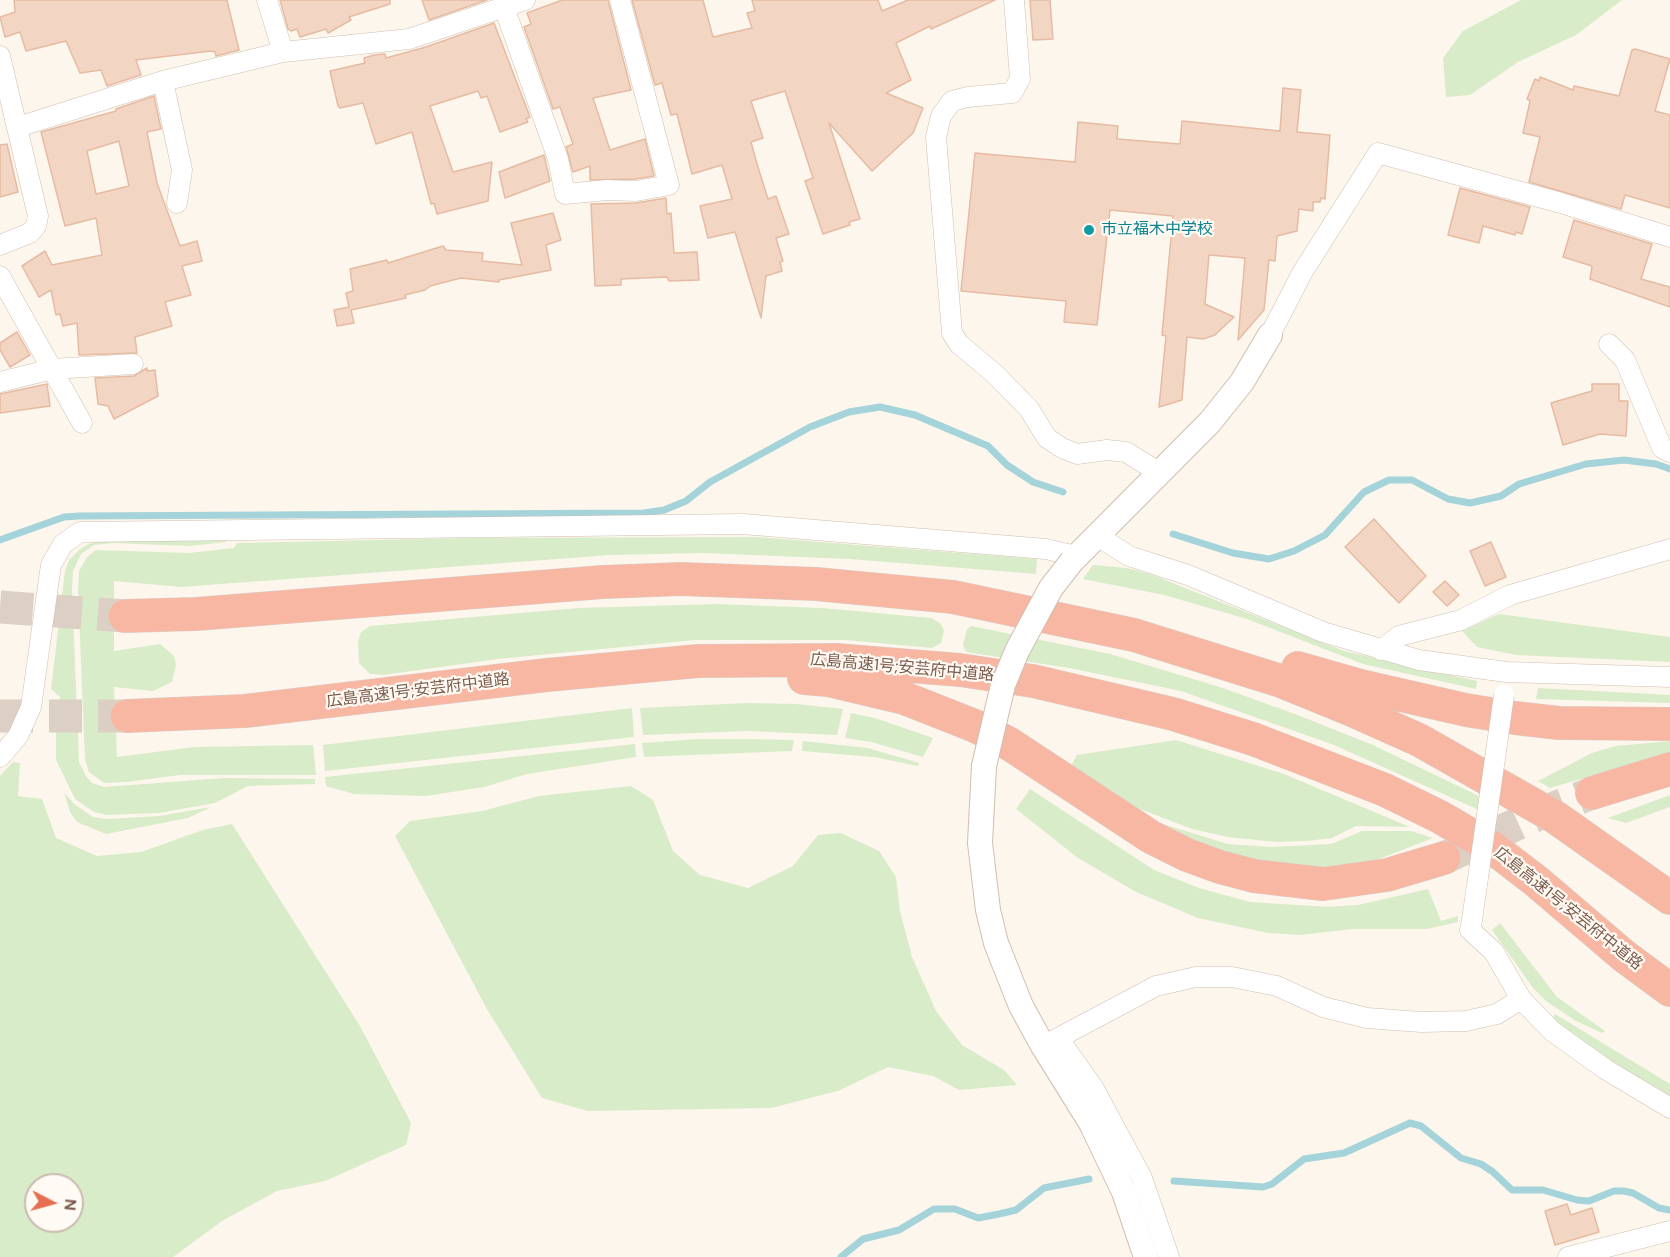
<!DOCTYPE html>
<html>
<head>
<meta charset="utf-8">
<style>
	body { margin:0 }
	#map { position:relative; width:1670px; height:1257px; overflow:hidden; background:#fdf6ec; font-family:"DM Sans",sans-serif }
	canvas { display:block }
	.north { position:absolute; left:24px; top:1173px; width:60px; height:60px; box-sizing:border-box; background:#fffaf3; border:2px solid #cabbb1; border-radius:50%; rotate:96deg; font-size:16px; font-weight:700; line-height:24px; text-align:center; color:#7a5c4d }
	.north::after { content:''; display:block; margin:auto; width:21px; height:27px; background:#e76f51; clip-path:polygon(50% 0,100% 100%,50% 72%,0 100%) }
</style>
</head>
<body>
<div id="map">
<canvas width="1670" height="1257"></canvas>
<div class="north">N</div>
</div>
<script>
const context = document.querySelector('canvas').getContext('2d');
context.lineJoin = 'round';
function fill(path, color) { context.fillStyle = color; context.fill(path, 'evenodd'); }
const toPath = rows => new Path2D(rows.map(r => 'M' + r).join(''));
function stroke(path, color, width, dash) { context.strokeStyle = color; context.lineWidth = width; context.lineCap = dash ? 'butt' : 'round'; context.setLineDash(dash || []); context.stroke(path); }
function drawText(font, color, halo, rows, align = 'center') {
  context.font = font + ' "DM Sans","Noto Sans JP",sans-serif'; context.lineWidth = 4.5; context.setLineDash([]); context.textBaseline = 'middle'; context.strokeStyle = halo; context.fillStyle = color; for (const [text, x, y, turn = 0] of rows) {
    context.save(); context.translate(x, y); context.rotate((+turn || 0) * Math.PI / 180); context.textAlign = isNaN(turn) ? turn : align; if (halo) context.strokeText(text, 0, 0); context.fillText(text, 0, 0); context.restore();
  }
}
const green = toPath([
	[1521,0,1622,0,1576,35,1518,62,1470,95,1446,97,1443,58,1463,31],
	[756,537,1037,559,1036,574,850,559,703,553,611,555,181,587,114,581,114,651,160,644,174,656,176,665,172,682,153,691,114,687,117,757,194,747,313,745,316,775,180,775,126,782,104,783,89,772,85,760,78,590,79,571,87,557,96,550,189,553,234,548,237,543,465,538],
	[112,539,226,539,226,542,189,546,112,543,94,545,81,554,73,571,72,589,79,762,86,776,92,783,104,787,224,778,315,779,315,784,248,786,215,803,159,813,106,815,94,812,75,799,56,760,56,730,60,697,51,689,65,571,69,560,80,549,91,543],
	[1093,565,1127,568,1150,574,1344,651,1477,681,1476,689,1363,664,1247,619,1164,595,1083,579],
	[717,604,822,608,931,618,940,623,944,630,941,643,932,648,846,640,695,640,498,659,383,675,370,674,359,663,358,642,361,632,370,626,578,608],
	[1499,614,1670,637,1670,662,1516,655,1477,647,1462,631],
	[971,626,1110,654,1223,688,1295,714,1373,745,1483,798,1479,810,1334,745,1181,691,1069,668,966,652,963,645,967,629],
	[1538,688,1670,695,1670,703,1536,699],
	[747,703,796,704,843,709,837,735,748,731,643,735,640,708],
	[632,708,634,737,325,771,323,745],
	[851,713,875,718,933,738,923,757,871,742,845,738],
	[700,739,748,739,794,740,792,751,644,757,642,743],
	[1176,740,1284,774,1410,827,1356,826,1332,838,1307,841,1276,842,1228,837,1192,829,1119,801,1069,769,1077,755],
	[803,741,868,748,919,763,918,766,874,757,802,751],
	[1670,741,1670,753,1550,788,1538,781,1592,753,1616,746],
	[635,744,636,757,527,774,484,787,426,796,354,794,326,786,325,777],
	[13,762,20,763,18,796,42,799,56,838,97,856,141,852,203,830,232,824,360,1026,411,1123,406,1145,325,1181,277,1191,222,1221,173,1257,0,1257,0,776],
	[36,1185,72,1185,72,1221,36,1221],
	[631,786,653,800,673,851,700,875,748,888,793,866,818,835,841,833,879,851,896,877,900,911,912,957,936,1011,962,1045,1004,1070,1017,1085,959,1090,933,1076,888,1067,838,1091,771,1108,588,1111,542,1098,488,1011,395,836,410,821,482,811,539,796],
	[1030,789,1154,870,1199,888,1250,902,1328,907,1358,905,1428,889,1441,921,1458,916,1458,922,1427,929,1352,929,1300,935,1268,933,1198,918,1136,892,1078,858,1016,809],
	[64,792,74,804,93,817,106,819,159,816,211,807,188,818,106,834,77,822,70,812],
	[1670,795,1670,807,1626,823,1608,818],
	[1153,821,1228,844,1271,847,1331,844,1362,831,1411,831,1433,838,1374,861,1329,874,1220,857],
	[1500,923,1557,997,1605,1031,1602,1033,1576,1021,1546,1001,1533,988,1492,930],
	[1555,1014,1670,1084,1670,1098,1578,1039,1553,1018]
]);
const stream = toPath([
	[1173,534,1233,553,1269,559,1294,551,1325,535,1364,492,1389,480,1412,480,1448,499,1470,503,1501,496,1519,484,1586,464,1624,460,1656,464,1670,469],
	[0,540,64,517,79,516,644,513,664,510,686,501,710,482,810,427,849,412,880,407,915,415,988,446,1007,465,1033,482,1063,492],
	[1174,1181,1263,1187,1272,1184,1304,1159,1344,1153,1410,1123,1421,1126,1461,1158,1481,1164,1493,1172,1512,1190,1543,1190,1577,1200,1589,1201,1614,1191,1624,1191,1633,1193,1659,1208,1670,1210],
	[841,1257,863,1239,899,1230,934,1209,955,1209,978,1218,999,1214,1016,1210,1044,1188,1089,1179]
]);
const building = toPath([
	[14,0,227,0,239,50,216,56,215,52,211,51,136,60,141,75,107,86,101,70,80,73,66,41,26,51,20,32,5,37,0,17,15,12,14,0],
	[280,0,390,0,390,4,349,17,351,20,328,33,326,29,300,37,297,29,291,31,288,29,280,0],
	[422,0,487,0,429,20,422,0],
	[562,0,608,0,631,90,593,98,610,150,645,139,654,176,635,179,590,180,590,166,573,172,566,147,573,144,560,107,553,109,524,27,531,24,527,13,562,0],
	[632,0,703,0,713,37,752,28,747,13,755,11,752,0,878,0,882,11,908,0,995,0,931,29,930,26,896,43,911,80,886,93,923,108,913,133,872,171,829,123,860,219,849,222,850,225,823,234,805,181,813,178,785,91,751,101,763,138,751,142,757,164,768,199,776,196,789,234,776,238,783,261,780,262,782,271,766,276,761,318,735,232,708,238,700,206,732,199,722,165,692,174,677,114,671,115,662,83,655,85,632,0],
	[1030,0,1050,0,1053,39,1033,40,1030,0],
	[494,23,530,117,526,119,528,122,500,132,487,96,481,98,478,91,430,106,453,172,492,162,488,201,437,214,434,203,431,204,412,132,376,144,363,103,340,108,338,106,330,71,365,63,364,58,374,55,385,54,386,58,426,47,494,23],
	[1635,49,1670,59,1655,111,1670,115,1670,208,1625,195,1621,209,1529,182,1540,137,1523,133,1530,101,1527,99,1535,79,1539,81,1540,77,1573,90,1574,86,1619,96,1632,50,1635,49],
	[1283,88,1301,90,1297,132,1330,135,1325,199,1321,198,1320,202,1313,202,1313,211,1299,209,1297,231,1277,236,1275,261,1269,260,1264,310,1238,340,1245,258,1209,255,1205,304,1234,317,1215,335,1203,339,1187,337,1182,400,1159,407,1166,336,1162,335,1173,216,1110,210,1097,325,1064,322,1066,301,961,291,975,153,1075,162,1078,122,1118,126,1117,139,1180,144,1182,121,1280,131,1283,88],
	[154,96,161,129,147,132,157,183,180,246,197,241,202,261,182,266,191,295,165,302,172,326,135,337,137,353,79,355,77,323,63,326,60,314,56,315,51,290,39,297,22,266,45,251,52,265,102,255,96,218,65,226,41,132,116,111,116,109,154,96],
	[119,141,129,186,96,194,87,151,119,141],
	[7,144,18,192,0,197,0,145,7,144],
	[544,155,550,181,505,198,499,172,544,155],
	[1460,188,1530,207,1522,234,1516,232,1515,235,1483,226,1479,243,1448,235,1460,188],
	[666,198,667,214,671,213,674,253,697,252,699,280,669,281,667,277,621,279,621,285,595,286,591,204,636,203,666,198],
	[553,213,561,240,546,245,551,270,499,280,499,282,461,278,430,286,425,290,405,295,406,298,351,310,354,323,337,326,334,310,349,307,346,293,353,291,350,269,387,260,388,263,443,246,446,250,483,253,482,261,522,265,511,223,553,213],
	[1574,220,1652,244,1641,279,1670,287,1670,307,1590,279,1592,266,1563,257,1574,220],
	[17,332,30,355,10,367,0,350,0,343,17,332],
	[147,368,147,371,155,370,158,396,114,419,108,406,98,404,95,378,134,376,147,368],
	[47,384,50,406,0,413,0,394,47,384],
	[1592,384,1619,384,1619,401,1628,401,1626,436,1600,434,1563,445,1551,403,1592,391,1592,384],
	[1374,519,1426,576,1399,603,1345,547,1374,519],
	[1491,542,1506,577,1485,586,1470,551,1491,542],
	[1445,581,1459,595,1447,606,1433,592,1445,581],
	[1567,1204,1571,1215,1592,1208,1599,1232,1555,1245,1545,1211,1567,1204]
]);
const motorwayTunnel = toPath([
	[0,607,125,616],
	[0,716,127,716],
	[1444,858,1532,817,1592,793]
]);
const minor = toPath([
	[267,0,283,52],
	[1014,0,1020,79,1012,93,968,97,952,101,941,116,936,137,952,333,959,344,996,375,1029,409,1047,438,1062,448,1077,454,1107,450,1126,452,1160,473],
	[504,7,558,159,565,194,607,190,636,191,669,185,620,0],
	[0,56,38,216,36,226,30,233,0,245],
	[163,81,182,170,177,203],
	[18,127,163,81,283,52,409,39,525,0],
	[0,276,82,423],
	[1270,335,1302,273,1378,153,1561,203,1670,237],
	[1609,344,1625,360,1662,448,1670,452],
	[0,382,52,369,133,364],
	[1096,535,1129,556,1188,575,1323,632,1419,660,1506,672,1670,677],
	[1381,650,1399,636,1461,620,1510,595,1670,549],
	[0,757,18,736,31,707,51,565,63,544,80,532,743,524,1046,549,1076,556],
	[1472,920,1470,930,1494,952,1521,999,1552,1031,1605,1069,1670,1108],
	[1058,1038,1093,1087,1142,1178,1169,1257],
	[1043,1046,1156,986,1196,977,1232,977,1277,986,1323,1007,1367,1018,1421,1022,1466,1021,1497,1014,1521,999],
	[1568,1257,1670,1231]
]);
const tertiary = toPath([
	[1072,561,1210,422,1242,382,1270,335],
	[984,766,980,843,988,910,996,943,1021,1006,1043,1046,1091,1123,1124,1192,1146,1257]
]);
const motorway = toPath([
	[125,616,196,614,603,582,681,579,816,584,953,597,1134,635,1281,681,1352,710,1419,740,1555,817,1670,898],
	[1298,668,1361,686,1466,710,1515,718,1559,723,1670,724],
	[804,678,828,680,904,698,975,726,1008,743,1151,837,1187,855,1220,867,1254,876,1323,884,1387,875,1444,858],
	[127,716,245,711,547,675,698,661,836,660,960,670,1033,681,1173,714,1253,739,1385,790,1440,817,1493,848,1536,881,1624,956,1670,990],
	[1592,793,1670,769]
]);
const minorBridge = toPath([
	[1472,920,1504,695]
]);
const tertiaryBridge = toPath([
	[984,766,1003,685,1017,651,1051,588,1072,561]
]);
const markers = [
	[1089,230,6,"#0f9aa8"]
];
const cultureNames = [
	["市立福木中学校",1101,230]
];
const streetNames = [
	["広島高速1号;安芸府中道路",902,668,5],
	["広島高速1号;安芸府中道路",418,691,-7],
	["広島高速1号;安芸府中道路",1568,909,39]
];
fill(green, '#d8ecc9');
stroke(stream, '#a5d3da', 7);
fill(building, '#f3d5c3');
stroke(building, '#e6bba3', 1.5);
stroke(motorwayTunnel, '#dcd0c4', 33, [33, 16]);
stroke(minor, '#d1beb0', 21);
stroke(tertiary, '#d1beb0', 26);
stroke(motorway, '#dad1cd', 34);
stroke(minor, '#fff', 20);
stroke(tertiary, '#fff', 24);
stroke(motorway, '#f7b7a3', 33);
stroke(minorBridge, '#d1beb0', 21, []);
stroke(tertiaryBridge, '#d1beb0', 26, []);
stroke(minorBridge, '#fff', 20);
stroke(tertiaryBridge, '#fff', 24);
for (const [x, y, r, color] of markers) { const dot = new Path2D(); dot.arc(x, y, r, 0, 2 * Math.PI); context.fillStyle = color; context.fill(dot); stroke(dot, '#fffaf3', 2); }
drawText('16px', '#0d838f', '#fffaf3', cultureNames, 'left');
drawText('16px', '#7a5c4d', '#fffaf3', streetNames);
</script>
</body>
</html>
